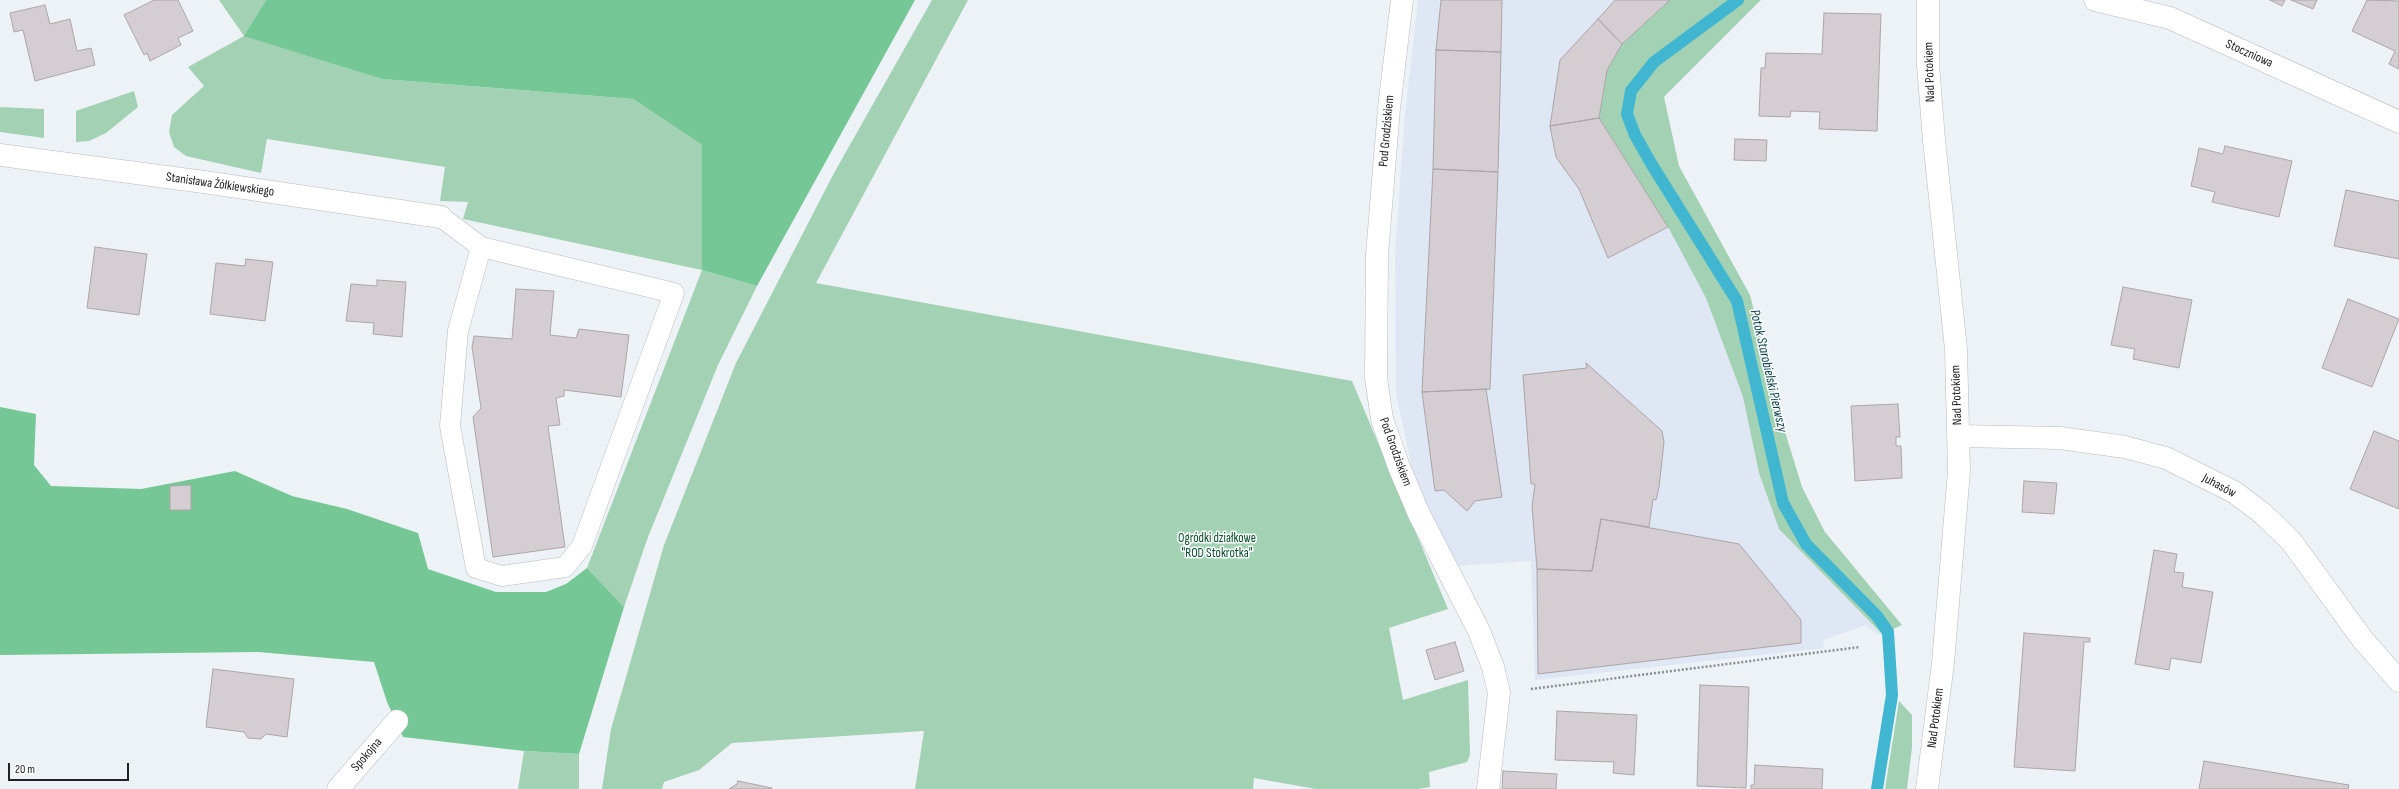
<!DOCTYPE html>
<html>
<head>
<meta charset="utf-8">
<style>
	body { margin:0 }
	#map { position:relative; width:2399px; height:789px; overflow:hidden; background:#edf2f7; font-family:"Sofia Sans Condensed",sans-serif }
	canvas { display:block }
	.scale { position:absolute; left:8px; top:763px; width:121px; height:18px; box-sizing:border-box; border:2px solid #212224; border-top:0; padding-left:5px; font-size:12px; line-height:14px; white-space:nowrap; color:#212224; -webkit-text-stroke:3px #fefefe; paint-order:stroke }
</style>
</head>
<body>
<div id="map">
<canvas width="2399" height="789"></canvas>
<div class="scale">20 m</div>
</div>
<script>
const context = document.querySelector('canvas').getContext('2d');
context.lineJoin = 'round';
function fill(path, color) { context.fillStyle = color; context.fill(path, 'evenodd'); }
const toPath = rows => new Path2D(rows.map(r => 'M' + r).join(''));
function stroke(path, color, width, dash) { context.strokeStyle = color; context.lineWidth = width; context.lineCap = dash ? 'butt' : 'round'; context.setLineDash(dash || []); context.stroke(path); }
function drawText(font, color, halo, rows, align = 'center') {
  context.font = font + ' "Sofia Sans Condensed",sans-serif'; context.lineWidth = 3; context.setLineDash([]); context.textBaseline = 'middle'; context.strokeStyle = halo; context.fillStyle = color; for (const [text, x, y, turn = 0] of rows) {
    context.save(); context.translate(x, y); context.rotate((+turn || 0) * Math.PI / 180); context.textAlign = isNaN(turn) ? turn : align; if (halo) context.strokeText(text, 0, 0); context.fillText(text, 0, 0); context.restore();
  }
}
const built = toPath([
	[1418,0,1670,0,1622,44,1668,227,1706,298,1743,397,1759,473,1779,529,1882,634,1878,635,1866,625,1823,640,1824,648,1535,680,1531,561,1456,566,1431,517,1412,468,1396,394,1395,253,1405,114]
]);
const green = toPath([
	[219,0,266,0,245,35,382,79,633,99,702,145,702,270,757,286,718,365,648,537,624,607,587,568,702,270,463,219,468,202,440,201,445,167,267,139,261,173,186,156,174,147,169,132,172,115,204,86,188,67,244,36],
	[932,0,968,0,816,283,1352,381,1448,609,1389,628,1403,700,1468,680,1470,755,1467,762,1429,772,1430,787,1418,789,1316,789,1254,778,1253,789,915,789,924,731,732,743,699,770,664,782,662,789,602,789,611,729,664,545,736,363,834,173],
	[1670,0,1761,0,1664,97,1679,166,1750,295,1781,419,1802,487,1825,532,1902,625,1882,634,1779,529,1759,473,1743,397,1706,298,1668,227,1599,118,1607,70,1622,44],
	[134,91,138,107,106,133,89,141,76,142,76,111],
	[0,107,44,109,44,138,0,132],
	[1899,701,1912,715,1912,747,1907,789,1885,789],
	[524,751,579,754,579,789,518,789]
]);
const forest = toPath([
	[266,0,915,0,757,286,702,270,702,145,633,99,382,79,244,36],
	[0,407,36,414,34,465,51,486,141,489,235,471,292,496,347,509,418,533,428,569,496,592,546,592,566,584,587,568,624,607,579,754,524,751,403,737,387,702,374,662,258,652,0,655]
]);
const stream = toPath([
	[1738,0,1654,62,1631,91,1627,114,1635,135,1652,165,1737,301,1783,503,1806,544,1877,616,1888,632,1892,695,1877,789]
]);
const building = toPath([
	[154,0,178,0,193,31,178,38,181,45,150,61,147,53,144,55,124,15,154,0],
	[1441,0,1502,0,1501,52,1436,50,1441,0],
	[1615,0,1670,0,1622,44,1598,19,1615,0],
	[2270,0,2285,0,2282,6,2270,0],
	[2291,0,2317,0,2313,9,2291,0],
	[2367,0,2399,1,2399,69,2389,64,2395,51,2352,31,2367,0],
	[45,5,50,24,70,19,77,51,91,48,95,65,35,81,23,30,14,32,10,13,45,5],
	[1824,13,1881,14,1877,131,1819,129,1820,112,1791,111,1790,117,1759,116,1761,68,1765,68,1766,53,1822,54,1824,13],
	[1598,19,1622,44,1607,70,1599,118,1550,126,1560,60,1598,19],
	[1436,50,1501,52,1498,172,1433,169,1436,50],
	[1599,118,1668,227,1608,258,1579,189,1556,157,1550,126,1599,118],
	[1735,139,1767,140,1766,161,1734,160,1735,139],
	[2225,146,2292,161,2279,217,2212,202,2215,192,2191,186,2199,148,2223,154,2225,146],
	[1433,169,1498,172,1490,389,1422,392,1433,169],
	[2346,190,2399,201,2399,259,2334,246,2346,190],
	[95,247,147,254,139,315,87,308,95,247],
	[246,259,273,262,265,321,210,314,216,263,245,266,246,259],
	[377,280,406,282,402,337,373,334,374,323,346,321,351,284,377,286,377,280],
	[2123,287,2192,300,2179,368,2133,359,2135,349,2111,345,2123,287],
	[516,289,554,291,550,335,576,338,579,329,629,335,621,397,564,390,564,396,556,398,560,425,548,426,565,547,493,557,473,417,481,408,472,347,474,336,512,339,516,289],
	[2348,299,2399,319,2372,387,2322,368,2348,299],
	[1586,363,1662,431,1664,442,1659,487,1656,500,1653,499,1649,527,1601,519,1592,571,1537,569,1532,506,1535,484,1531,484,1523,375,1587,368,1586,363],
	[1486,389,1502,497,1475,501,1467,511,1444,490,1435,491,1422,392,1486,389],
	[1898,404,1900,437,1896,437,1896,446,1901,446,1902,478,1855,481,1851,406,1898,404],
	[2374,431,2399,441,2399,509,2350,489,2374,431],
	[2024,481,2057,483,2054,514,2022,512,2024,481],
	[191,485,191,510,170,510,170,486,191,485],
	[1601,519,1739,544,1801,620,1801,643,1538,674,1537,569,1592,571,1601,519],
	[2154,550,2177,554,2174,572,2184,573,2182,587,2213,592,2201,663,2171,658,2169,670,2135,664,2154,550],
	[2024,633,2090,638,2090,642,2084,642,2075,771,2014,767,2024,633],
	[1455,642,1464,671,1435,680,1426,650,1455,642],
	[213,669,294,679,287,737,266,734,261,739,248,738,244,732,206,727,213,669],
	[1700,685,1749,687,1746,788,1697,786,1700,685],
	[1557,711,1637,715,1634,775,1613,773,1614,762,1555,760,1557,711],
	[2204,761,2349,785,2348,789,2199,789,2204,761],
	[1755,765,1823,769,1822,789,1751,789,1751,785,1754,785,1755,765],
	[1503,771,1557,774,1556,789,1502,789,1503,771],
	[738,781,772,788,772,789,729,789,737,784,738,781]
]);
const path = toPath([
	[1531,689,1860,647]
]);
const service = toPath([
	[441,217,481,247,674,293,582,546,565,567,502,576,476,568,450,426,458,331,481,247]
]);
const minor = toPath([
	[1402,0,1389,108,1377,255,1376,378,1382,419,1399,467,1419,514,1479,631,1493,667,1499,693,1488,789],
	[2095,0,2170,18,2399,122],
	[0,155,204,182,441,217],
	[1959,436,2060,438,2125,447,2166,458,2234,492,2262,513,2291,541,2363,640,2399,681],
	[338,789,397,721]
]);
const tertiary = toPath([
	[1927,789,1943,663,1959,471,1956,349,1934,140,1928,65,1928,0]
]);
const streetNames = [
	["Stoczniowa",2249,54,24],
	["Nad Potokiem",1930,72,-92],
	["Pod Grodziskiem",1387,131,-85],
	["Stanisława Żółkiewskiego",220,185,8],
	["Nad Potokiem",1957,395,-92],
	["Pod Grodziskiem",1395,452,70],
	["Juhasów",2219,486,28],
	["Nad Potokiem",1936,718,-83],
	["Spokojna",367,755,-49]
];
const parkNames = [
	["Ogródki działkowe",1217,539],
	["\"ROD Stokrotka\"",1217,554]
];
const waterNames = [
	["Potok Starobielski Pierwszy",1768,371,77]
];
fill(built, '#dee7f3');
fill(green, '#a2d2b3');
fill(forest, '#75c896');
stroke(stream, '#40b6d1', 12);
fill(building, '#d4cdd1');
stroke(building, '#aca5a9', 1);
stroke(service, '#b7bbc0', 21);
stroke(minor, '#b7bbc0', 23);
stroke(tertiary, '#b7bbc0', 23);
stroke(path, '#8b8e91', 2.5, [2, 2]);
stroke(service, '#fff', 20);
stroke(minor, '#fff', 22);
stroke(tertiary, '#fff', 22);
drawText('13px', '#212224', '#fefefe', streetNames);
drawText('13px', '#084b2b', '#fefefe', parkNames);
drawText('italic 14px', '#083e49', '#fefefe', waterNames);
</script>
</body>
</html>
